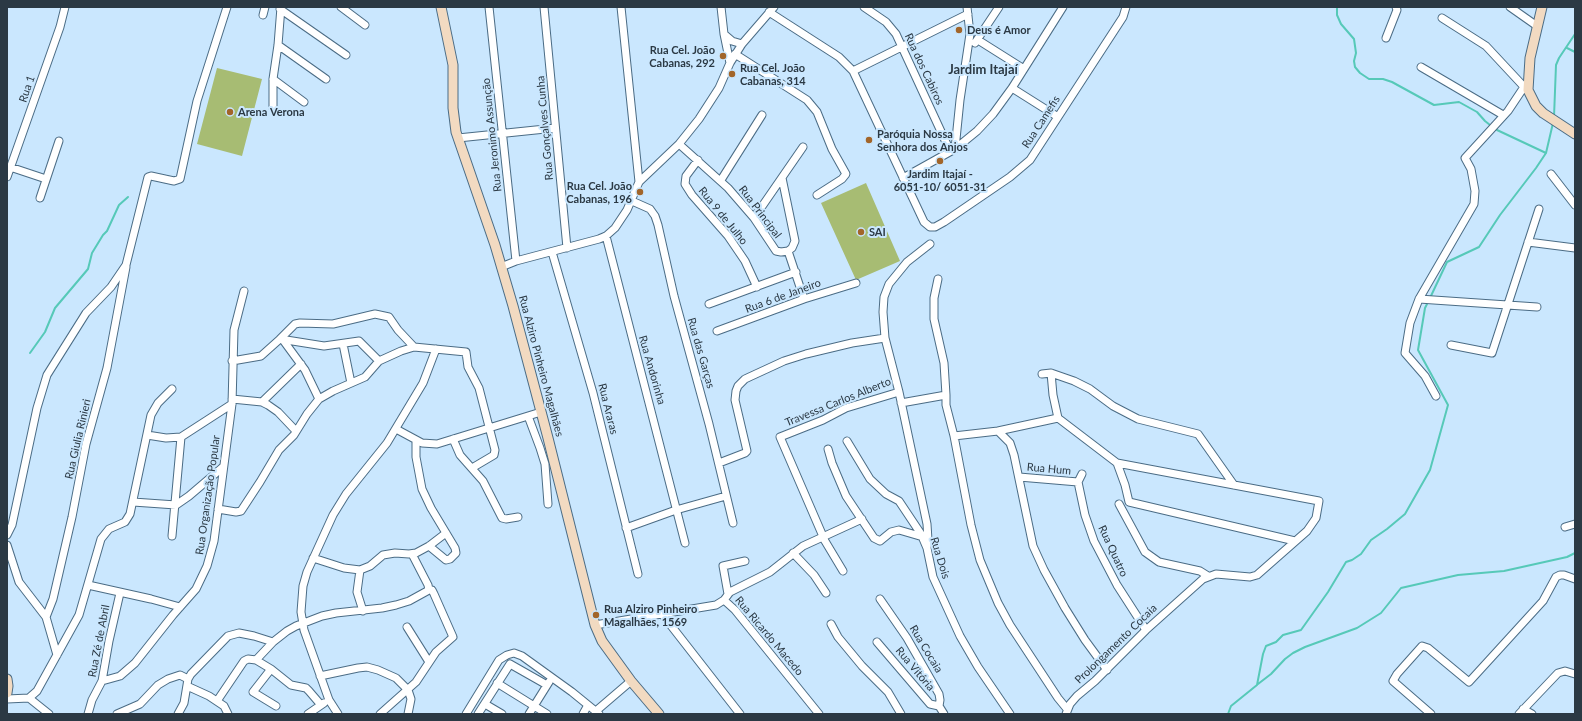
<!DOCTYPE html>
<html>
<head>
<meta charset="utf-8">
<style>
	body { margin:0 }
	#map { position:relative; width:1582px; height:721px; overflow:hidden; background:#cae7fe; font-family:Lato,sans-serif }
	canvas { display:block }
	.frame { position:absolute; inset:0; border:8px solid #2b3944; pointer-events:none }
</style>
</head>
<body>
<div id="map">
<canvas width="1582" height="721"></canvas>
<div class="frame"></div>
</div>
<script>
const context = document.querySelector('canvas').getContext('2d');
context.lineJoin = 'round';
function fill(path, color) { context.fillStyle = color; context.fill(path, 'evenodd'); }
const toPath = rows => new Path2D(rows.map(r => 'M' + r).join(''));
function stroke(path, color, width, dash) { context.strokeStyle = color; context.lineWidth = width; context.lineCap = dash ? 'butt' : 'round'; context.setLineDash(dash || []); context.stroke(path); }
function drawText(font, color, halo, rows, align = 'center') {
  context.font = font + ' Lato,sans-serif'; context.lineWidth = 4; context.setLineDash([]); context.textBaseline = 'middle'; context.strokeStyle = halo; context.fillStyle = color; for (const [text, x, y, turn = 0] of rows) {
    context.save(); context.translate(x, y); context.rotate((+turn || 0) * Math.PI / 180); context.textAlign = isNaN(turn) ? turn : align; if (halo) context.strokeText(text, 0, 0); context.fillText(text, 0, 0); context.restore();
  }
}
const green = toPath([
	[217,68,262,79,242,156,197,144],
	[866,183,900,261,856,280,821,203]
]);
const stream = toPath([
	[1337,7,1337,15,1341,24,1354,39,1356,53,1354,61,1355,67,1360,73,1369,79,1383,79,1392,82,1434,105,1459,102,1477,112,1485,121,1490,125],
	[1567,48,1575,52],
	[1554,117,1556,65,1559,58,1575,34],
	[1497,130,1546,153],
	[1430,298,1447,262,1479,247,1500,215,1536,168,1546,153,1553,123],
	[30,353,45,332,55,308,88,269,92,253,103,235,107,231,119,205,128,197],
	[1258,684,1271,674,1285,659,1293,653,1305,647,1357,628,1381,613,1401,588,1458,575,1504,571,1567,557,1575,553],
	[1228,714,1231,706,1257,685,1263,654,1266,646,1276,642,1283,635,1301,630,1328,592,1346,562,1352,560,1361,554,1371,540,1387,529,1405,514,1430,470,1448,405,1418,350,1425,308,1428,302]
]);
const street = toPath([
	[341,7,365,25],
	[489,7,516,261],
	[544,7,567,248],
	[621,7,639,182],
	[721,7,724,34,730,63],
	[864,7,886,22,896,34,950,151],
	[1510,7,1537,26],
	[280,9,346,55],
	[769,12,839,57,853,71,924,222,930,227,935,227,944,222,1010,177,1030,160,1123,17,1126,7],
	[263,15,265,7],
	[1442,18,1486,46,1527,90],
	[725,35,732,41,742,44],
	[1386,38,1397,10,1396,7],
	[978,40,1024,69],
	[975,43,999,7],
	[278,45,326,79],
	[735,54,807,100,817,112,832,149,846,174,842,179,817,195],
	[1421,67,1503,115],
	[853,71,968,14],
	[273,79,304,102],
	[1012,88,1058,117],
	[273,108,273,79,278,45,281,7],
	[458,138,555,128],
	[679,144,728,188,754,218,776,251,781,252,788,251,804,299],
	[955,149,960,100,970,34,967,7],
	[698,160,686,176,685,184,692,195,728,236,745,261,757,287],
	[10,167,46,179],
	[1551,174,1575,205],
	[7,177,60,27,65,7],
	[782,178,795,241,792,248,788,251],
	[903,178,955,149,977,131,993,114,1012,88,1063,7],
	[721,180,762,115],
	[40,198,59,141],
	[632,201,650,209,655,216,658,225,674,296,709,424,733,523],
	[754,218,803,147],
	[606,236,685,543],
	[1528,242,1575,248],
	[552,252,593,393,638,574],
	[501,267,516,261,599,239,606,236,615,228,627,210,639,182,679,144,699,119,719,88,730,63,742,44,774,7],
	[938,279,934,298,934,319,944,363,946,395],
	[1419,299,1537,307],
	[709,304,796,272],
	[717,331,804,299,856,283],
	[280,339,295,324,300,323,333,324,375,314,389,317,398,330,414,347],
	[283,340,305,370,319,399],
	[343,344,351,383],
	[1451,345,1492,353,1539,209],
	[232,361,261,356,280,339,324,346,359,341,379,361],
	[1051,373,1053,395,1058,418,1117,463,1319,501,1316,518,1307,531,1257,575,1250,577,1216,574,1203,579,1146,630,1095,681,1077,696,1070,704,1066,714],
	[1042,374,1051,373,1074,381,1090,389,1113,406,1138,419,1198,434,1234,485],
	[1436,396,1425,376,1405,353,1410,323,1419,299,1474,204,1475,191,1471,169,1465,158,1508,111,1524,87],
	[232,399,262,402,268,405,278,412,296,431],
	[262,402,301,364],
	[901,403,946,395,946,405,954,436,971,525,980,560,998,603,1010,625,1058,698,1067,709],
	[528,416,540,448,545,464,548,504],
	[396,429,422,443,437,444,541,412],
	[998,431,1058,418],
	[147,435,166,438,181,437,232,404],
	[954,436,998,431,1010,443,1014,455,1033,546,1044,570,1065,608,1085,640,1107,670],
	[453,439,460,455,483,481,502,518,506,519,518,517],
	[416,441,416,457,422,489,431,508,455,548,456,553,450,559,446,560,429,546],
	[847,441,870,479,886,494,899,501,921,534,927,548,933,577,960,636,978,667,1010,714],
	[828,449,832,463,846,496,874,538,880,541,891,532,899,530,923,537],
	[719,463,745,453,747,451,735,400,736,391,738,386,745,379,784,361,806,354,852,343,885,338],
	[1117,463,1125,485,1129,502,1295,541],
	[1082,474,1078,482,1085,515,1094,541,1117,585,1146,630],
	[1019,477,1078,482],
	[133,502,176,505,189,496,223,467],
	[1119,504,1145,552,1159,562,1200,571,1208,576],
	[218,509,236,512,241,511,260,482,279,450,294,435,307,414,319,399,333,391,365,377,379,361,401,351,414,347,466,352,468,367,479,388,495,450,494,455,472,468],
	[1565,527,1575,524],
	[626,528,676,510,726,496],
	[7,535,12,525,37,408,47,375,86,313,111,287,126,265,148,177,151,176,174,181,180,179,197,101,227,7],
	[172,536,181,437],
	[7,545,19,582,46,617,57,655],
	[927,548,928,540,927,524,899,392,885,338,883,312,884,297,889,284,907,262,930,244],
	[793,553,814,575,826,593],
	[313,558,344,568,360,570,370,566,383,555,395,553,409,554,416,553,429,546,446,533],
	[360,570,357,592,363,611],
	[843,571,825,541,780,437,823,420,846,408,899,392],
	[88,585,151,599,180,607],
	[728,594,723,566,745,561],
	[880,599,907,638,939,694,940,700,939,706,944,714],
	[724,600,730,592,770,572,803,546,862,519],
	[662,614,740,714],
	[46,617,53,599,72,517,86,444,107,368,126,267],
	[831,624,838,637,862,666,888,692,901,714],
	[595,625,716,605,724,600,735,610,819,714],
	[407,627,429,662],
	[273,642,256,660,271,669,291,685,306,688,309,691,321,705],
	[877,642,930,704,939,706],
	[271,669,253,692,276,706],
	[320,676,358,668,367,667,378,670,396,678,408,690,411,699,408,714],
	[102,681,120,676,135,663,173,615,196,589,207,566,214,541,232,404,234,330,244,291],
	[497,683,547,714],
	[187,686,209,696,224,706,228,714],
	[29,698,49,714],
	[7,699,29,698,37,691,79,615,101,539,109,529,125,522,130,514,151,415,158,403,172,389],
	[217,701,244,661,248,659,256,660],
	[485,704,502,714],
	[1523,709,1532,714],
	[596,711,631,681],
	[88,714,92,700,102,681,109,641,120,593],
	[117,714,140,704,158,685,168,679,180,675,188,679],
	[178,714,184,703,188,679,191,674,228,636,239,633,254,636,273,642,287,631,296,626,322,616,336,613,382,608,396,605,409,601,429,590],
	[308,714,324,703],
	[338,714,329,700,304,630,301,612,303,586,307,572,333,515,346,494,387,443,423,383,436,349],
	[380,714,416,682,436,652,453,637,434,594,432,590,429,590,428,585,412,554],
	[466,714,499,660,507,655,514,653,522,656,572,692,599,714],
	[478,714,510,664,547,685],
	[529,714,549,682],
	[583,714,588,705],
	[1431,714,1393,681,1397,674,1422,646,1428,648,1469,682,1543,601,1556,577,1560,575,1564,575,1575,579],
	[1519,714,1558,673,1565,671,1575,674]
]);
const secondary = toPath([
	[441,7,453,65,453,108,456,132,495,245,513,306,548,438,595,625,602,641,631,681,659,714],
	[1542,7,1530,58,1528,90,1536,106,1543,113,1575,134],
	[7,679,8,686,7,693]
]);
const markers = [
	[959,30,4,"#a26529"],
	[723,56,4,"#a26529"],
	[732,74,4,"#a26529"],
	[230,112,4,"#a26529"],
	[869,140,4,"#a26529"],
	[940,161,4,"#a26529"],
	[640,192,4,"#a26529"],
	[861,232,4,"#a26529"],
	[596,615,4,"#a26529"]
];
const poiNames = [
	["Deus é Amor",967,30],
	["Rua Cel. João",715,50,"right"],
	["Cabanas, 292",715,63,"right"],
	["Rua Cel. João",740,68],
	["Cabanas, 314",740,81],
	["Arena Verona",238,112],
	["Paróquia Nossa",877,134],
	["Senhora dos Anjos",877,147],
	["Jardim Itajaí -",940,174,"center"],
	["6051-10/ 6051-31",940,187,"center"],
	["Rua Cel. João",632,186,"right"],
	["Cabanas, 196",632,199,"right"],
	["SAI",869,232],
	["Rua Alziro Pinheiro",604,609],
	["Magalhães, 1569",604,622]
];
const streetNames = [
	["Rua dos Cabiros",924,69,65],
	["Rua 1",27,89,-71],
	["Rua Camefis",1041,122,-57],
	["Rua Gonçalves Cunha",545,128,-95],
	["Rua Jeronimo Assunção",492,135,-96],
	["Rua Principal",760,212,53],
	["Rua 9 de Julho",723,216,51],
	["Rua 6 de Janeiro",783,296,-20],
	["Rua das Garças",701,353,74],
	["Rua Alziro Pinheiro Magalhães",541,366,75],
	["Rua Andorinha",652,370,74],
	["Travessa Carlos Alberto",838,402,-22],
	["Rua Araras",608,409,76],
	["Rua Giulia Rinieri",78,439,-77],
	["Rua Hum",1049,469,5],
	["Rua Organização Popular",208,495,-82],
	["Rua Quatro",1113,551,65],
	["Rua Dois",940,558,73],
	["Rua Ricardo Macedo",769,636,50],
	["Rua Zé de Abril",99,641,-79],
	["Prolongamento Cocaia",1116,644,-44],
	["Rua Cocaia",926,649,59],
	["Rua Vitória",915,669,50]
];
const quarterNames = [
	["Jardim Itajaí",983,70]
];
fill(green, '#a7bc73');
stroke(stream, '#56c9b8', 2);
stroke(street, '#4b6c85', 9);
stroke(secondary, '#4b6c85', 11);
stroke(street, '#fff', 7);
stroke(secondary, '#f2dac1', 9);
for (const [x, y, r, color] of markers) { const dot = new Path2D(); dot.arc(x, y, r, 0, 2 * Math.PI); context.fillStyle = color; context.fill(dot); stroke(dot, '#cae7fe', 1.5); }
drawText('bold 11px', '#2b3944', '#cae7fe', poiNames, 'left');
drawText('11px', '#2b3944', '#cae7fe', streetNames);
drawText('bold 13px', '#2b3944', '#cae7fe', quarterNames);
</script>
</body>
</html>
